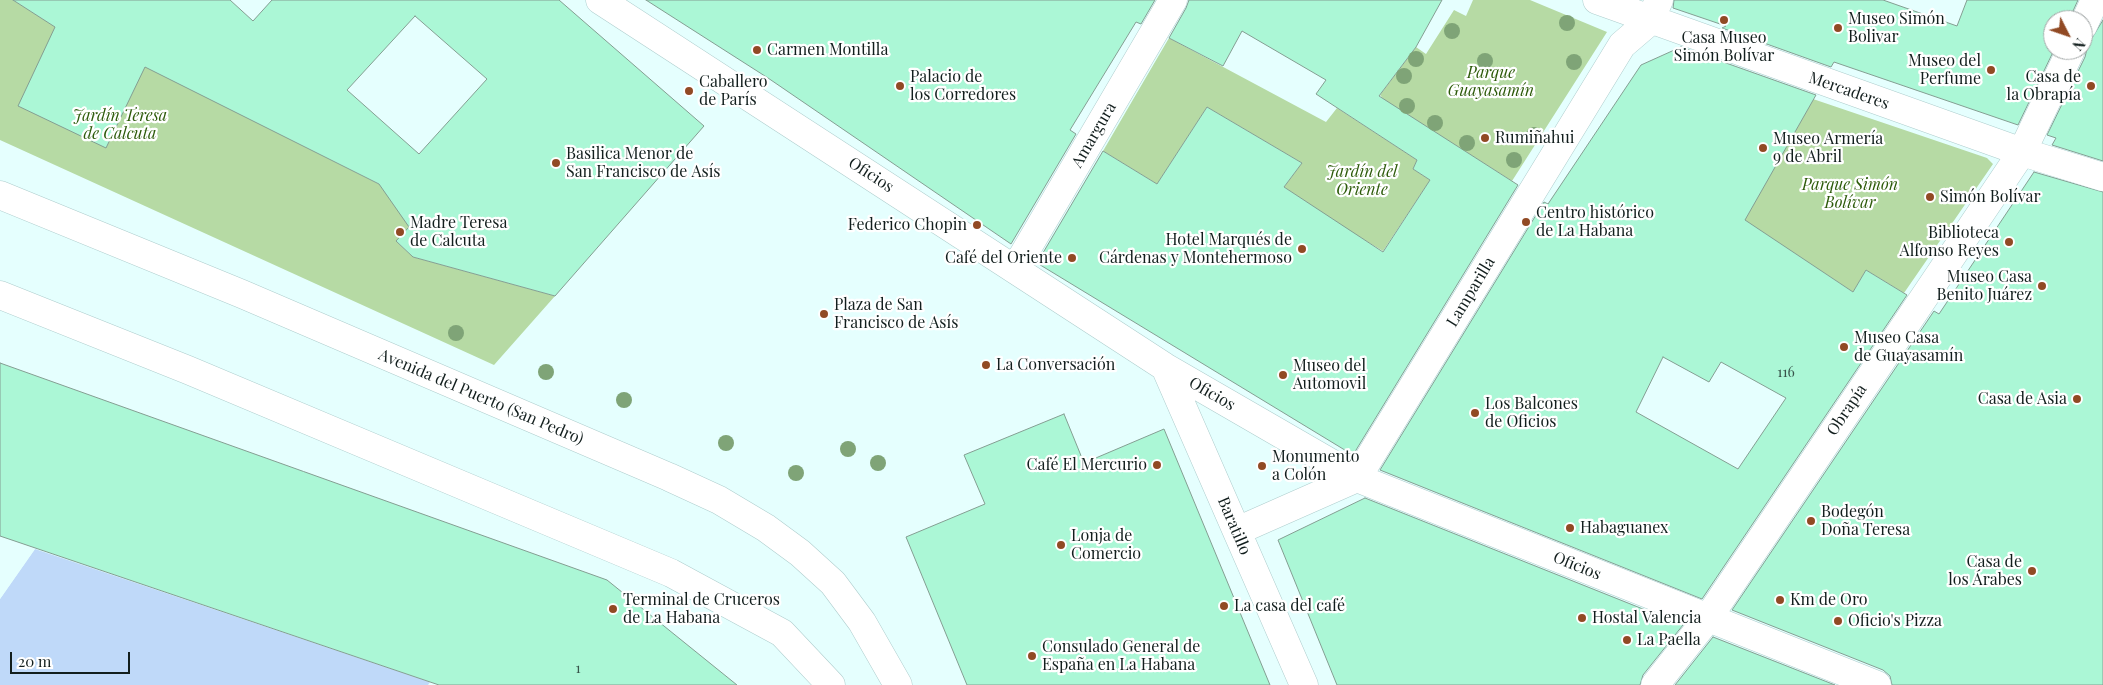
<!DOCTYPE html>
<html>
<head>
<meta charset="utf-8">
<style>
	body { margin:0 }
	#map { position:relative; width:2103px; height:685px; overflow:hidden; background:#e5fffe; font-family:"Playfair Display",serif }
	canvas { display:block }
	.north { position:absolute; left:2043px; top:10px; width:50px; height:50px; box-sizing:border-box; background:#fff; border:1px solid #a0a5a5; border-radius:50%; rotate:131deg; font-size:14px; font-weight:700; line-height:20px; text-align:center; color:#121e1d }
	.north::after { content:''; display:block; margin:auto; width:18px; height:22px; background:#914a24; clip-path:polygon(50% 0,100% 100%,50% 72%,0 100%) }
	.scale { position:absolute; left:10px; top:652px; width:120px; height:22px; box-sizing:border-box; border:2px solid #121e1d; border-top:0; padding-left:6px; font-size:15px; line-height:18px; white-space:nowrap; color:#121e1d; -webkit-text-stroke:4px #fff; paint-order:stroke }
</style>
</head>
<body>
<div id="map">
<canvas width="2103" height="685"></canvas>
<div class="north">N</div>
<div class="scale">20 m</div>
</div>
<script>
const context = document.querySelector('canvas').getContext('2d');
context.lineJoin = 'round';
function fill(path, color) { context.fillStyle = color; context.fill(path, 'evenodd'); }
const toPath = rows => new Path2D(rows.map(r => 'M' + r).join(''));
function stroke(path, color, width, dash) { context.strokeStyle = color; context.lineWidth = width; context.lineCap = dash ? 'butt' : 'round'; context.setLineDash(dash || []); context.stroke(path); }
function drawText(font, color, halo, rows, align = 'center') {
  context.font = font + ' "Playfair Display",serif'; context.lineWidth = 4.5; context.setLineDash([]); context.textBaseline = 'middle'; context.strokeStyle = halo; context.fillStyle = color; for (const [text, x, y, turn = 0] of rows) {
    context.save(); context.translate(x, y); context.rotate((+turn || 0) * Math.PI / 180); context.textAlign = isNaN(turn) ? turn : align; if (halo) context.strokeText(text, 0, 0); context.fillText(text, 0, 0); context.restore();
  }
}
const green = toPath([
	[0,0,13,0,110,61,115,51,385,187,410,227,396,241,413,257,555,296,494,365,0,140],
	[1473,0,1530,0,1607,32,1512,181,1385,101,1380,95,1416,47,1426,54,1454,10,1466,16],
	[1169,38,1326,122,1337,108,1417,160,1413,169,1430,180,1383,251,1346,229,1284,187,1302,163,1207,107,1157,184,1103,151],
	[1813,99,1987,158,1993,164,1904,293,1866,270,1853,292,1744,220]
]);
const water = toPath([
	[35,549,430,682,428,685,0,685,0,599]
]);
const pier = toPath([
	[33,548,35,549,0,599,0,595]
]);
const building = toPath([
	[13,0,230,0,253,21,272,0,559,0,704,126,555,296,413,257,396,241,409,227,379,184,145,67,106,148,18,106,55,27,13,0],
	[415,16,487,79,419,154,347,90,415,16],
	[646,0,1155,0,1141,24,1136,22,1070,130,1076,134,1011,244,768,78,646,0],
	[1189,0,1442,0,1416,47,1379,96,1518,185,1353,455,1037,263,1103,151,1157,184,1207,107,1302,163,1284,187,1383,252,1430,180,1413,169,1417,160,1316,94,1326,80,1242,31,1223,66,1169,38,1186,8,1189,0],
	[1674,0,1883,0,1957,26,1967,0,2078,0,2069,20,2053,20,2054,50,2018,125,1834,62,1831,67,1722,28,1726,26,1673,8,1674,0],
	[2103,20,2103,161,2052,145,2056,138,2047,135,2085,57,2087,49,2084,42,2092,38,2103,20],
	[1681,47,1816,95,1745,220,1853,292,1866,270,1907,295,1702,599,1380,470,1544,202,1548,204,1641,65,1681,47],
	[1663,357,1709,382,1721,362,1786,398,1738,469,1636,412,1663,357],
	[2034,172,2103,192,2103,685,1892,685,1890,676,1883,670,1732,610,1934,311,1939,314,2034,172],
	[0,363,607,580,737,685,439,685,0,536,0,363],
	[1064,414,1084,463,1164,429,1270,685,967,685,906,537,985,504,964,455,1064,414],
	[1365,498,1683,625,1643,675,1640,685,1337,685,1278,540,1365,498],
	[1713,637,1835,685,1675,685,1713,637]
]);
const street = toPath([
	[600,0,1165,367,1357,478,1877,685],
	[1597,0,2022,152,2103,177],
	[2083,26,2095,0],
	[1015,269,1173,0],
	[1165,367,1304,685],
	[1237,531,1357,478,1622,45,1650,21,1659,0],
	[1655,685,1708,618,2022,152,2071,50]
]);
const primary = toPath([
	[0,195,242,294,669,477,719,500,766,528,800,553,833,583,862,622,898,685],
	[0,295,188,370,671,573,782,633,831,685]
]);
const trees = [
	[1567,23],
	[1452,31],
	[1416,59],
	[1485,61],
	[1574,62],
	[1404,76],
	[1407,106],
	[1435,123],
	[1534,135],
	[1467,143],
	[1514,160],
	[456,333],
	[546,372],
	[624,400],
	[726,443],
	[848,449],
	[878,463],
	[796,473]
];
const markers = [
	[1724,20,5,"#914a24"],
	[1838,28,5,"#914a24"],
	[757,50,5,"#914a24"],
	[1991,70,5,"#914a24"],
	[900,86,5,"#914a24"],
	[2091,86,5,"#914a24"],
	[689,91,5,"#914a24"],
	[1485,138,5,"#914a24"],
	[1763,148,5,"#914a24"],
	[556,163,5,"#914a24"],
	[1930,197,5,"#914a24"],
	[1526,222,5,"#914a24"],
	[977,225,5,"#914a24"],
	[400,232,5,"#914a24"],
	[2009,242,5,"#914a24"],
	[1302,249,5,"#914a24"],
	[1072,258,5,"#914a24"],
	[2042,286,5,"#914a24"],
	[824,314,5,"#914a24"],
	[1844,347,5,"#914a24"],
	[986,365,5,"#914a24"],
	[1283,375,5,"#914a24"],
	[2077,399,5,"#914a24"],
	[1475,413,5,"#914a24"],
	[1157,465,5,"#914a24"],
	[1262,466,5,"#914a24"],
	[1811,521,5,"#914a24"],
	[1570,528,5,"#914a24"],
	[1061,545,5,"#914a24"],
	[2032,571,5,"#914a24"],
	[1780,600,5,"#914a24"],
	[1224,606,5,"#914a24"],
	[613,609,5,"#914a24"],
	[1582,618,5,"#914a24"],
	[1838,621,5,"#914a24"],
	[1627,640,5,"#914a24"],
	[1032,656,5,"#914a24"]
];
const numberNames = [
	["116",1786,373],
	["1",578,669]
];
const poiNames = [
	["Museo Simón",1848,19],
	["Bolivar",1848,37],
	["Casa Museo",1724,38,"center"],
	["Simón Bolívar",1724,56,"center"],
	["Carmen Montilla",767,50],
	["Museo del",1981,61,"right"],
	["Perfume",1981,79,"right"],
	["Palacio de",910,77],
	["los Corredores",910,95],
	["Casa de",2081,77,"right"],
	["la Obrapía",2081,95,"right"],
	["Caballero",699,82],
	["de París",699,100],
	["Rumiñahui",1495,138],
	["Museo Armería",1773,139],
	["9 de Abril",1773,157],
	["Basilica Menor de",566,154],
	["San Francisco de Asís",566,172],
	["Simón Bolívar",1940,197],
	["Centro histórico",1536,213],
	["de La Habana",1536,231],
	["Madre Teresa",410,223],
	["de Calcuta",410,241],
	["Federico Chopin",967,225,"right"],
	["Biblioteca",1999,233,"right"],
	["Alfonso Reyes",1999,251,"right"],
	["Hotel Marqués de",1292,240,"right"],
	["Cárdenas y Montehermoso",1292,258,"right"],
	["Café del Oriente",1062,258,"right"],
	["Museo Casa",2032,277,"right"],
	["Benito Juárez",2032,295,"right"],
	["Plaza de San",834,305],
	["Francisco de Asís",834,323],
	["Museo Casa",1854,338],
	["de Guayasamín",1854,356],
	["La Conversación",996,365],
	["Museo del",1293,366],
	["Automovil",1293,384],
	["Casa de Asia",2067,399,"right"],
	["Los Balcones",1485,404],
	["de Oficios",1485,422],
	["Monumento",1272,457],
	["a Colón",1272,475],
	["Café El Mercurio",1147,465,"right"],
	["Bodegón",1821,512],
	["Doña Teresa",1821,530],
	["Habaguanex",1580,528],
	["Lonja de",1071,536],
	["Comercio",1071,554],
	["Casa de",2022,562,"right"],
	["los Árabes",2022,580,"right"],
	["Terminal de Cruceros",623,600],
	["de La Habana",623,618],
	["Km de Oro",1790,600],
	["La casa del café",1234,606],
	["Hostal Valencia",1592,618],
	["Oficio's Pizza",1848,621],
	["La Paella",1637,640],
	["Consulado General de",1042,647],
	["España en La Habana",1042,665]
];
const parkNames = [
	["Parque",1491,73],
	["Guayasamín",1491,91],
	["Jardín Teresa",120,116],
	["de Calcuta",120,134],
	["Jardín del",1362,172],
	["Oriente",1362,190],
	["Parque Simón",1850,185],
	["Bolívar",1850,203]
];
const streetNames = [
	["Mercaderes",1849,91,19],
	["Amargura",1094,135,-60],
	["Oficios",871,175,33],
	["Lamparilla",1471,292,-59],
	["Oficios",1212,394,30],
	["Avenida del Puerto (San Pedro)",481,397,23],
	["Obrapía",1847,410,-56],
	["Baratillo",1234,526,67],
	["Oficios",1577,566,22]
];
fill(green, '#b6daa4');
fill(water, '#bfd9f9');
fill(pier, '#e5fffe');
fill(building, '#abf7d6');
stroke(building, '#849e92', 1);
stroke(street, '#aecdcd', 29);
stroke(primary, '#aecdcd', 29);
stroke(street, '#fff', 28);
stroke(primary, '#fff', 28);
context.fillStyle = '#7fa477';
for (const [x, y] of trees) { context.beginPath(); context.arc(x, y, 8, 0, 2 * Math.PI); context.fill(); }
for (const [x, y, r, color] of markers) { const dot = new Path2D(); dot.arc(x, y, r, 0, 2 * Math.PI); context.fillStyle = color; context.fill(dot); stroke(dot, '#fff', 2); }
drawText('14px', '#38544b', null, numberNames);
drawText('16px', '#121e1d', '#fff', poiNames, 'left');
drawText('italic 16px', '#2c5a09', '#fff', parkNames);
drawText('16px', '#121e1d', '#fff', streetNames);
</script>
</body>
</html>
